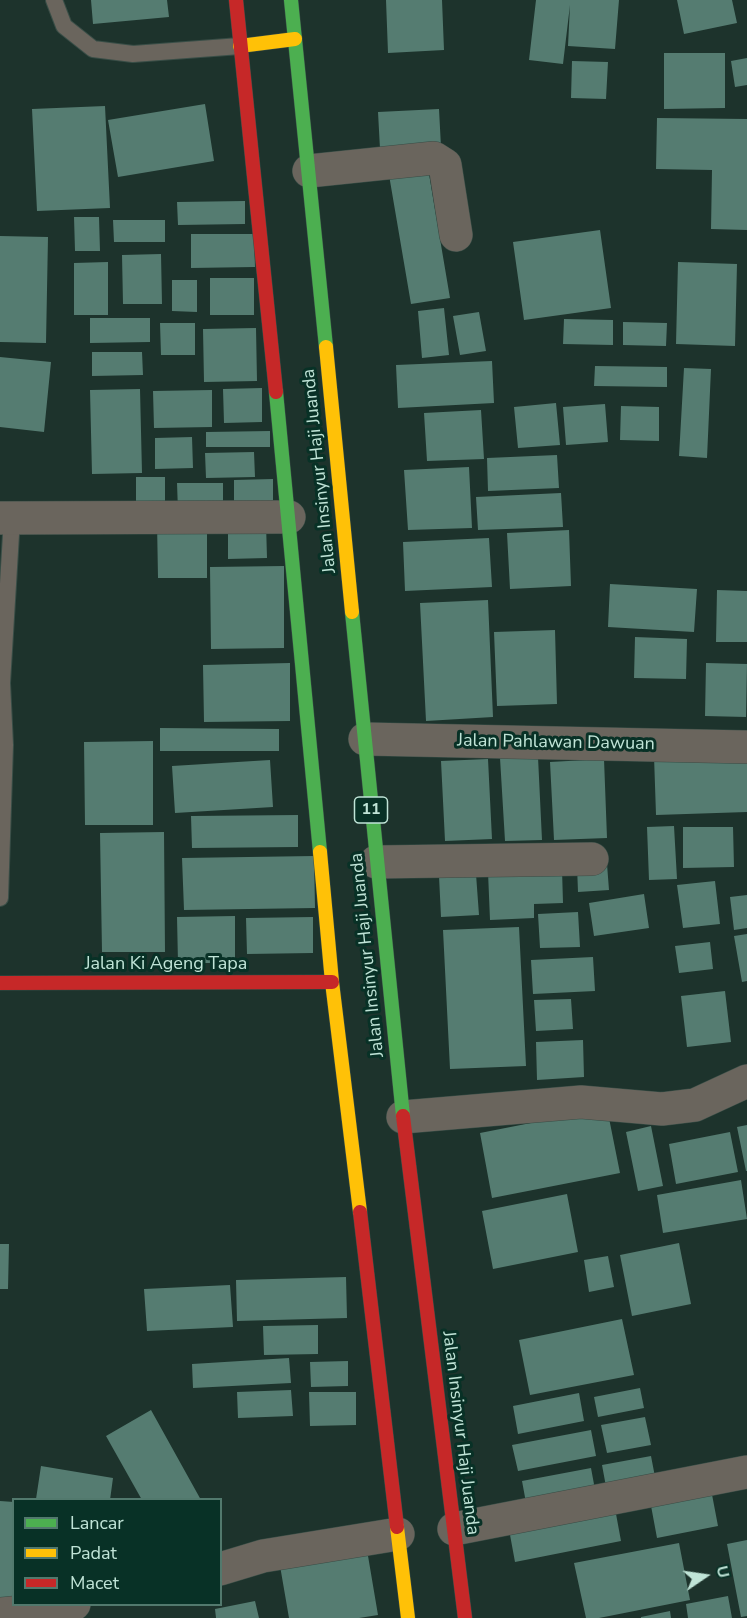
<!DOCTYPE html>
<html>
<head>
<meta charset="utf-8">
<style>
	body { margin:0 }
	#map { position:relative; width:747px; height:1618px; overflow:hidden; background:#1d332c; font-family:"Nunito Sans",sans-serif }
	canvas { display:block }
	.legend { position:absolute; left:12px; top:1498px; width:210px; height:108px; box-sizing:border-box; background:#083126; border:2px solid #52796d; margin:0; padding:8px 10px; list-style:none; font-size:18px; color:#c0e4d7 }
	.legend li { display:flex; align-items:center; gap:12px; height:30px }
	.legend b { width:30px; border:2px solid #52796d }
	.north { position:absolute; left:675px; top:1546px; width:60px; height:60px; -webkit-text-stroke:4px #083126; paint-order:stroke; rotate:77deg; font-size:16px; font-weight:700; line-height:24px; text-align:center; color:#c0e4d7 }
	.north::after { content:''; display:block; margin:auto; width:21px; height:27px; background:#c0e4d7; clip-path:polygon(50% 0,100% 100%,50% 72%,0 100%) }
</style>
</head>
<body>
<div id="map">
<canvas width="747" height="1618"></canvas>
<ul class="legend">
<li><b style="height:8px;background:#4caf50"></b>Lancar</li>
<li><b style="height:8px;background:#ffc107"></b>Padat</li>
<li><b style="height:8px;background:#c62828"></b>Macet</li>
</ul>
<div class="north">U</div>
</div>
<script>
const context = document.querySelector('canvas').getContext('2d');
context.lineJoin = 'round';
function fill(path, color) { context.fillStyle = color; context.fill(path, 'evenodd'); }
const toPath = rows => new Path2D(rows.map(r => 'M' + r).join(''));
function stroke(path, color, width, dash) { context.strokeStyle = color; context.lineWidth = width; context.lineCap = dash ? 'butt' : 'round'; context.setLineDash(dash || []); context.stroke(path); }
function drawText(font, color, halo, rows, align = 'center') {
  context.font = font + ' "Nunito Sans",sans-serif'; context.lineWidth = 6; context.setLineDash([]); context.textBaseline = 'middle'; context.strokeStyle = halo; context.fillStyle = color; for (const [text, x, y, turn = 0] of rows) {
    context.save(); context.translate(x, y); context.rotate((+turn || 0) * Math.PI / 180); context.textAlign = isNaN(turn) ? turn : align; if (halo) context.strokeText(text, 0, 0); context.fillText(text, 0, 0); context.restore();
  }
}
const building = toPath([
	[91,0,167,0,169,17,93,24],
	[386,0,442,0,444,50,388,53],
	[536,0,619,0,615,49,568,46,570,5,563,64,529,60],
	[677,0,732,0,737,23,684,34],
	[664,53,725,53,725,108,664,109],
	[747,58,747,85,735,87,731,61],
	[572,61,608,62,606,99,571,98],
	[205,104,214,161,118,177,108,120],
	[105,106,110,208,37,211,32,109],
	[439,109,441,147,380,149,378,112],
	[657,118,747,119,747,230,711,229,712,170,656,169],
	[428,168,450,298,411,304,389,175],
	[245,201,245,224,178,225,177,202],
	[74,217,99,217,100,251,75,251],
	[113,220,165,220,165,242,114,242],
	[600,230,611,308,524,320,513,242],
	[191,234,254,234,255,267,191,268],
	[0,236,48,237,46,343,0,342],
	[161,254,162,304,123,304,122,255],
	[108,262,108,315,74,315,74,263],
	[678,262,737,264,735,346,676,344],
	[210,278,254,278,254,315,210,315],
	[172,280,197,280,197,312,172,311],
	[444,308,449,355,422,358,418,311],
	[479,312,486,351,460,355,453,316],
	[90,318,150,318,150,342,90,343],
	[564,319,613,320,613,345,563,344],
	[623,322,667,323,666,346,623,345],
	[160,323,195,323,195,355,161,355],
	[256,328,257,381,204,382,203,329],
	[92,352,142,352,143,375,92,376],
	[0,357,51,362,44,432,0,427],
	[492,361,494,403,398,408,396,365],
	[595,366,667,367,667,387,594,386],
	[684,368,711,369,707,458,679,456],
	[262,388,262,422,224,423,223,389],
	[140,389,142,473,92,474,90,390],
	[212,390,212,427,154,428,153,391],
	[556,403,560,445,518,448,514,407],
	[605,404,608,442,566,445,563,407],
	[621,406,659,407,659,441,620,440],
	[481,410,484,459,427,461,424,413],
	[270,431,270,447,206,447,206,432],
	[192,437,193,468,155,469,155,438],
	[254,452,255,477,206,478,205,453],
	[557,455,559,488,488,491,487,458],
	[469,467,472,528,408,530,404,470],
	[136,477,165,477,165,511,136,511],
	[273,479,273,511,234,511,234,480],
	[177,483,223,483,223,510,178,511],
	[561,493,563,527,478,530,476,497],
	[157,522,207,522,207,578,158,578],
	[228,523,266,523,267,558,228,559],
	[569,530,571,586,510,589,507,533],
	[489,538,492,587,405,591,403,542],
	[284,566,284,648,211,649,210,567],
	[610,584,697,589,694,632,608,627],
	[717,590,747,591,747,642,716,642],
	[488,600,493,717,426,721,420,603],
	[555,630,557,704,497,706,494,632],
	[635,637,687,639,686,679,634,678],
	[290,663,290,721,204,722,203,665],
	[706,663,747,664,746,717,705,716],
	[160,728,279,729,279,751,160,751],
	[153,741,153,825,85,825,84,742],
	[747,753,747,812,656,815,654,756],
	[538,757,542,840,505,841,500,758],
	[488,759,492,839,445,841,441,761],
	[604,759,607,838,554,840,550,762],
	[270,760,273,807,175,813,172,766],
	[298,815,298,847,192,848,191,816],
	[674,826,677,879,649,880,647,827],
	[683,827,733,827,734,867,683,868],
	[164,832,165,952,102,952,100,833],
	[314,856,315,908,184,910,182,858],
	[607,864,609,890,578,892,577,866],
	[562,869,563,903,534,904,534,918,490,920,488,872],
	[476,874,479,915,441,917,439,876],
	[715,881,720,924,683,928,677,885],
	[644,894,649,928,594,936,589,903],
	[747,895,747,928,734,930,730,897],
	[578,912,580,947,540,948,538,914],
	[235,916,235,963,178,963,177,917],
	[313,917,313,953,247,954,246,918],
	[519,927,526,1066,450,1069,443,930],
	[747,934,747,981,742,982,734,936],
	[710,942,713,969,679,973,675,946],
	[593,957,595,991,533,994,531,960],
	[725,991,731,1042,687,1047,681,996],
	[571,999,573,1029,536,1031,534,1000],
	[583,1040,584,1077,537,1080,536,1042],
	[607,1108,620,1173,492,1198,480,1133],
	[747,1125,747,1171,746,1171,737,1127],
	[651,1126,663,1186,638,1191,626,1132],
	[730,1132,738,1172,676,1184,669,1144],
	[741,1180,747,1219,663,1233,657,1195],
	[567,1194,578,1252,493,1269,482,1211],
	[679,1243,691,1304,632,1316,620,1255],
	[0,1244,9,1244,8,1289,0,1289],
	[608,1256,614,1287,589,1292,584,1260],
	[346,1277,347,1318,237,1321,236,1280],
	[230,1285,233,1327,147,1331,144,1289],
	[622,1319,634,1375,530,1395,519,1340],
	[318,1325,318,1354,264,1355,263,1326],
	[289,1358,291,1383,193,1388,192,1364],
	[348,1361,348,1386,311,1387,310,1362],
	[640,1388,644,1408,598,1417,594,1397],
	[291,1390,293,1416,238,1418,237,1392],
	[309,1392,356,1392,356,1425,310,1426],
	[579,1393,584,1421,518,1434,513,1406],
	[151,1410,201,1500,142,1500,106,1436],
	[645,1417,651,1445,607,1453,601,1425],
	[591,1430,596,1456,518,1471,512,1445],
	[651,1456,656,1482,607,1492,602,1465],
	[41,1466,113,1478,110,1500,36,1499],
	[591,1468,596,1495,527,1508,522,1481],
	[710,1484,718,1526,657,1538,649,1495],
	[0,1501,14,1502,14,1598,0,1597],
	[614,1503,621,1541,515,1562,508,1524],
	[747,1540,747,1616,741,1617,727,1544],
	[679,1543,690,1600,599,1618,586,1618,574,1563],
	[366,1544,378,1615,359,1618,289,1618,279,1560],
	[728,1596,732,1618,688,1618,686,1604],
	[255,1601,259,1618,216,1618,215,1609],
	[670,1611,671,1618,641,1618,641,1617]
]);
const lane = toPath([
	[54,0,64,26,93,49,133,54,240,46],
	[0,898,5,745,2,683,12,518]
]);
const street = toPath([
	[309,171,434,158,445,165,456,235],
	[0,518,289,517],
	[365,739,747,747],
	[376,862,592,859],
	[403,1117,581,1102,662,1109,695,1105,747,1081],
	[454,1529,747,1472],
	[220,1569,263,1556,398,1534],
	[0,1614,42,1610,74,1604]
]);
const fast = toPath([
	[291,0,326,347],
	[276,392,320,852],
	[352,612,403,1116]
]);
const slow = toPath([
	[240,46,295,39],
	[326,347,352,612],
	[320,852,332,982,360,1212],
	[397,1527,408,1618]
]);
const jam = toPath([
	[236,0,276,392],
	[0,983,332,982],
	[403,1116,465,1618],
	[360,1212,397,1527]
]);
const shields = [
	[371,810,33]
];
const shieldNames = [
	["11",371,810]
];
const streetNames = [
	["Jalan Insinyur Haji Juanda",320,471,-96],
	["Jalan Pahlawan Dawuan",556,743,1],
	["Jalan Insinyur Haji Juanda",368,955,-96],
	["Jalan Ki Ageng Tapa",166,965],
	["Jalan Insinyur Haji Juanda",460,1433,83]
];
fill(building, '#557c71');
stroke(lane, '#394e47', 18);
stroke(street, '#394e47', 34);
stroke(fast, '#394e47', 15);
stroke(slow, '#394e47', 15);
stroke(jam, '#394e47', 15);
stroke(lane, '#6a655d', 16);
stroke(street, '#6a655d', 33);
stroke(fast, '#4caf50', 14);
stroke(slow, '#ffc107', 14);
stroke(jam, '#c62828', 14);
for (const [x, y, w] of shields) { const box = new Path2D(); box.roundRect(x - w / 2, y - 13, w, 26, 4.5); context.fillStyle = '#083126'; context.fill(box); stroke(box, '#c0e4d7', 1.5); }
drawText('bold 16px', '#c0e4d7', null, shieldNames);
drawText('18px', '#c0e4d7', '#083126', streetNames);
</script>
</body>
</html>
